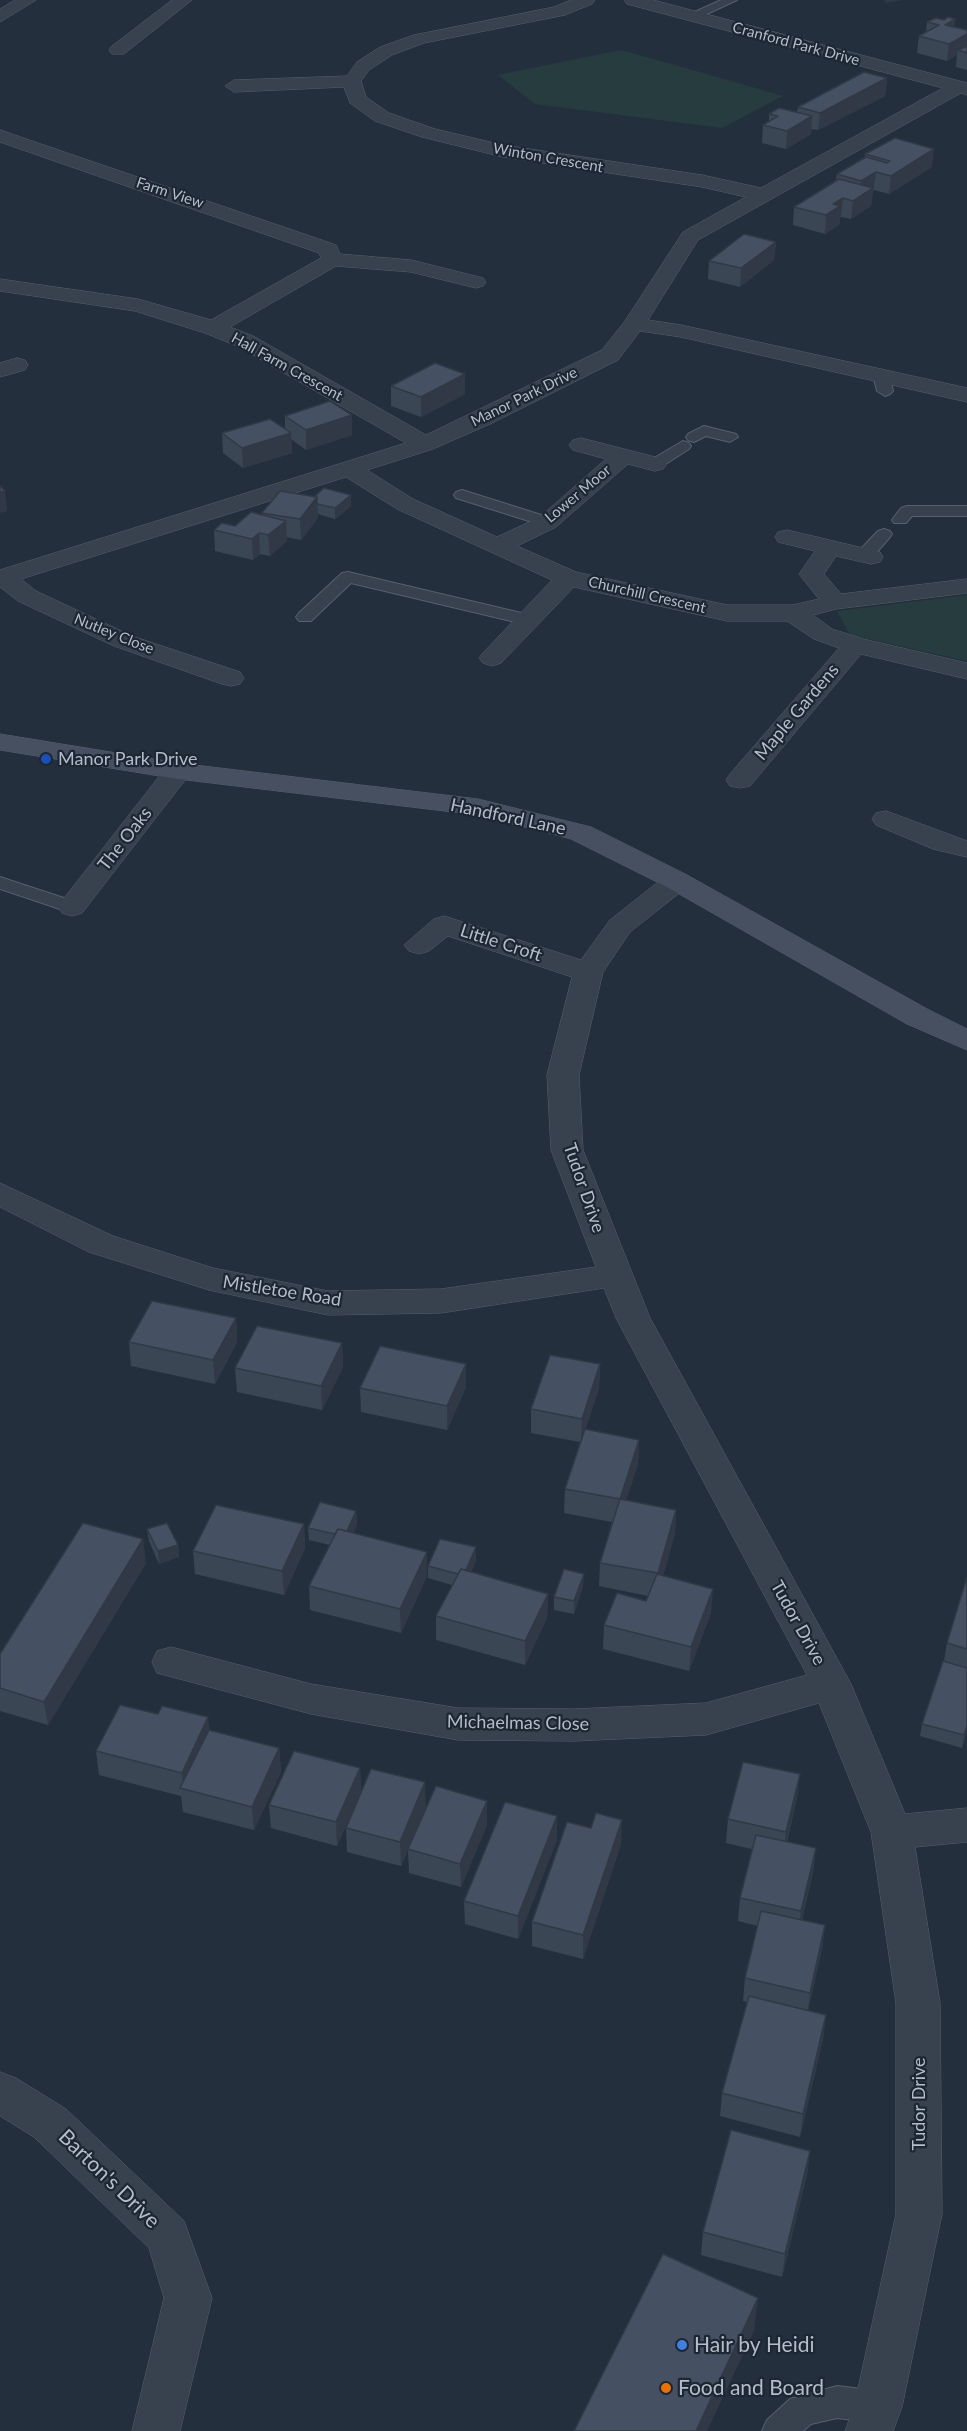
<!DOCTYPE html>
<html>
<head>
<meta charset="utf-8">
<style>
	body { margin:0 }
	canvas { display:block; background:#242f3e }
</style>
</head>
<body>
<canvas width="967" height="2431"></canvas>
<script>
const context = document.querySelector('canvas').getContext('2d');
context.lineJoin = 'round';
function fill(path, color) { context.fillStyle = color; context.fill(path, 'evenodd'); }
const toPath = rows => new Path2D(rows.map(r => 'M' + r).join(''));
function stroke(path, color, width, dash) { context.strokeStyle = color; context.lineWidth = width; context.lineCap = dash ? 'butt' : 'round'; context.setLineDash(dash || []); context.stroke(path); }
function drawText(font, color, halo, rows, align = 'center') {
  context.font = font + ' Lato,sans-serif'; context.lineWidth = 4.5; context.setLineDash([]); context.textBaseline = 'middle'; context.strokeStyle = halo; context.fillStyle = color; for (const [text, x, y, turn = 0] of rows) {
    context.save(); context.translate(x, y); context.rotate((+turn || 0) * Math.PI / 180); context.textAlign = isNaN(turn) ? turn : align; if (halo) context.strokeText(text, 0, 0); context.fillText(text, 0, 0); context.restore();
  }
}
const green = toPath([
	[621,50,703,73,783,96,722,128,535,104,498,75],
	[967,595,967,661,850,635,837,611]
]);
const lane = toPath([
	[721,0,737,0,696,19,686,16,721,0],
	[881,370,889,375,893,391,890,394,885,396,877,391,873,375,881,370],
	[704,426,736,434,738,437,730,442,706,436,694,442,688,440,686,437,688,434,704,426],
	[683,441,689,443,691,446,689,449,661,467,649,467,647,464,649,461,683,441],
	[462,490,554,519,556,522,548,527,456,498,454,495,456,492,462,490],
	[907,506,967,506,967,516,912,516,906,523,894,523,892,520,894,517,901,508,907,506],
	[884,529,890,531,892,534,890,537,870,560,858,560,856,556,858,552,878,531,884,529],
	[348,572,534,616,537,620,528,625,351,583,311,621,299,621,296,617,299,613,342,573,348,572],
	[0,877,79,903,82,907,79,911,72,913,0,889,0,877],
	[837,2386,878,2391,890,2396,895,2407,890,2418,878,2423,837,2418,811,2424,803,2431,762,2431,767,2420,790,2399,837,2386]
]);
const street = toPath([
	[15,0,36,0,0,22,0,9,15,0],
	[172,0,192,0,124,54,112,54,109,50,112,46,172,0],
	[571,0,595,0,592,4,565,15,424,43,392,55,369,70,361,81,366,97,389,113,435,129,503,145,702,175,761,188,943,88,627,4,624,0,653,0,967,83,967,95,961,93,698,240,648,320,681,325,967,388,967,402,681,337,640,331,618,360,490,424,433,449,367,470,413,499,497,537,540,517,606,459,573,450,569,445,573,440,581,438,663,459,667,464,663,469,655,471,628,464,556,527,517,546,576,572,727,605,793,605,819,599,799,574,815,551,778,542,775,537,778,532,787,530,880,552,883,557,880,562,871,564,836,556,824,574,841,594,967,579,967,593,836,609,813,615,832,629,863,639,967,663,967,679,861,654,750,786,740,788,730,786,726,780,730,774,839,648,814,639,787,621,727,621,574,587,501,663,492,666,483,663,479,658,483,653,552,580,397,509,346,477,21,579,36,591,132,636,240,672,244,678,240,684,231,686,222,684,114,646,18,601,0,587,0,570,406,443,237,346,205,333,135,311,0,291,0,279,138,299,211,320,321,258,319,253,0,142,0,130,336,245,340,254,411,260,483,278,486,282,483,286,476,288,411,272,336,266,230,327,253,336,426,435,602,350,625,321,683,232,746,197,702,187,503,157,422,137,375,121,350,103,344,87,234,92,225,86,234,80,347,76,357,62,380,47,414,35,554,7,571,0],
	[17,358,25,360,28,365,25,370,0,377,0,363,17,358],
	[178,763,188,765,192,771,82,913,72,916,62,913,58,907,62,901,168,765,178,763],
	[886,811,967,841,967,857,933,849,876,825,872,819,876,813,886,811],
	[677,872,687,875,691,881,687,887,630,932,603,972,579,1075,583,1150,650,1318,851,1684,905,1814,967,1808,967,1842,915,1847,940,2003,942,2214,902,2407,893,2431,845,2431,854,2407,896,2214,896,2003,871,1832,819,1703,706,1735,574,1741,458,1740,311,1714,157,1673,152,1662,157,1651,171,1647,311,1684,458,1708,574,1709,706,1703,807,1675,616,1318,604,1288,441,1313,328,1315,209,1290,89,1252,0,1207,0,1183,113,1236,213,1268,328,1291,441,1289,596,1267,551,1150,547,1075,572,977,448,936,429,951,419,954,409,951,404,945,434,919,444,916,581,960,610,920,667,875,677,872],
	[0,2072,16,2078,66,2109,184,2221,212,2298,180,2431,132,2431,164,2298,149,2248,34,2137,0,2116,0,2072]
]);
const secondary = toPath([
	[0,734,178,763,478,799,591,827,687,875,929,1010,967,1029,967,1050,907,1024,667,887,571,839,478,815,178,779,0,750,0,734]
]);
const wall = toPath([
	[955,19,954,27,967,30,967,70,956,67,957,55,947,61,917,53,919,36,926,32,927,22],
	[887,78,885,96,818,130,811,129,811,134,786,149,762,143,763,125,769,122,769,114,797,112,798,107],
	[865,154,932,167,889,194,874,190,873,191,871,206,851,219,841,217,840,218,839,225,825,234,793,225,794,207,836,180,837,174,865,158],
	[776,242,774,260,740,287,708,279,709,261],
	[391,386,465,394,421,417,391,406],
	[352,415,352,435,306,450,291,439,292,453,243,468,223,453,222,433,285,429,285,416],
	[351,495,351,506,335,519,318,514,318,518,301,540,286,537,287,541,270,556,260,554,253,560,215,551,214,530,235,526,262,515,262,513,314,497],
	[236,1318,237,1342,215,1384,131,1366,129,1342],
	[342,1343,343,1367,322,1410,237,1392,235,1368],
	[466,1364,466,1387,447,1430,361,1412,360,1388],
	[600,1364,599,1388,585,1430,639,1440,638,1464,626,1500,676,1510,675,1533,663,1576,711,1613,689,1671,603,1649,604,1625,646,1601,648,1596,599,1586,600,1563,612,1522,564,1513,565,1489,580,1442,531,1433,531,1409],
	[356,1511,357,1524,353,1533,427,1576,401,1633,310,1610,309,1586,330,1545,309,1540,308,1528],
	[304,1524,305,1548,284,1595,195,1574,193,1551],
	[147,1529,178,1545,179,1557,159,1564,149,1541],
	[476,1560,471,1572,548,1594,547,1618,525,1665,436,1640,436,1616,452,1585,428,1578,428,1566],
	[146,1563,48,1725,0,1711,0,1654],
	[967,1577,967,1731,962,1748,920,1736,922,1724,944,1661,947,1643],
	[583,1586,574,1614,554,1610,554,1597],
	[209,1730,279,1748,281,1772,254,1830,183,1812,181,1796,99,1775,96,1751],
	[360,1768,361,1792,337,1846,271,1828,269,1805],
	[797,1798,787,1842,816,1848,813,1872,802,1920,825,1925,822,1949,808,2011,826,2015,823,2039,800,2137,720,2116,722,2093,747,2002,743,2001,745,1978,758,1926,738,1921,740,1898,752,1849,726,1843,728,1819],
	[426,1806,401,1866,347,1852,346,1828],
	[557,1816,557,1840,518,1939,465,1924,464,1901],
	[487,1825,461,1887,409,1873,408,1849],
	[621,1844,583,1959,532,1946,532,1922],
	[810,2151,807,2174,782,2277,701,2255,703,2232]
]);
const shadedWall = toPath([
	[885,0,903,0,885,3],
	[955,19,953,36,945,25],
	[967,34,967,50,958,50,957,55,947,61,949,44],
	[887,78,885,96,818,130,820,113],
	[812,116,811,134,786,149,787,131],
	[934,149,932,167,889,194,891,176],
	[876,172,871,206,851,219,853,201,859,196,861,181],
	[843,198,841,217,840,218,839,225,825,234,826,215,833,204],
	[776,242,774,260,740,287,741,268],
	[465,374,465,394,421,417,421,397],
	[352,415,352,435,306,450,306,430],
	[291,433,292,453,243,468,242,448],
	[5,491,7,511,0,513,0,492],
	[351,495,351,506,335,519,335,508],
	[317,497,318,518,301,540,300,519],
	[286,521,287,541,270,556,268,535],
	[259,533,260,554,253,560,252,539],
	[236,1318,237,1342,215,1384,213,1360],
	[342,1343,343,1367,322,1410,321,1386],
	[466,1364,466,1387,447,1430,447,1406],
	[600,1364,599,1388,581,1442,582,1419],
	[639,1440,638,1464,619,1523,620,1499],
	[676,1510,675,1533,657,1597,658,1573],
	[356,1511,357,1524,345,1549,345,1536],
	[304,1524,305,1548,284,1595,282,1571],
	[143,1539,146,1563,48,1725,44,1702],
	[178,1545,179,1557,159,1564,158,1551],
	[476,1547,476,1560,464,1588,464,1575],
	[427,1552,427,1576,401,1633,400,1609],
	[584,1574,583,1586,574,1614,574,1601],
	[713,1589,711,1613,689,1671,691,1647],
	[548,1594,547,1618,525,1665,525,1641],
	[208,1717,211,1741,183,1789,182,1773],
	[967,1726,967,1731,962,1748,964,1735],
	[279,1748,281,1772,254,1830,252,1807],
	[360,1768,361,1792,337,1846,336,1822],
	[800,1774,797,1798,783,1856,786,1832],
	[425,1782,426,1806,401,1866,400,1842],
	[487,1801,487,1825,461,1887,460,1864],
	[557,1816,557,1840,518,1939,518,1916],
	[622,1820,621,1844,583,1959,583,1935],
	[816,1848,813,1872,798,1935,801,1911],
	[825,1925,822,1949,807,2016,810,1993],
	[826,2015,823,2039,800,2137,803,2114],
	[810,2151,807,2174,782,2277,785,2254],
	[758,2298,754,2331,707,2431,696,2431]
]);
const building = toPath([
	[948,17,955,19,945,25,967,30,967,34,949,44,919,36,939,25,927,22,936,18,944,20,948,17],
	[967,46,967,53,958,50,967,46],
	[864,72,887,78,820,113,798,107,864,72],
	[779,108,812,116,787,131,763,125,778,116,769,114,779,108],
	[895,138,934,149,891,176,876,172,861,181,837,174,866,157,887,163,890,161,865,154,895,138],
	[839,179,873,188,853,201,843,198,833,204,840,206,826,215,794,207,839,179],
	[744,234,776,242,741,268,709,261,744,234],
	[435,363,465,374,421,397,391,386,435,363],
	[330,401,352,415,306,430,285,416,330,401],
	[270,419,291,433,242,448,222,433,270,419],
	[0,486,5,491,0,492,0,486],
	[324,488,351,495,335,508,317,504,317,497,314,497,324,488],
	[280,491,317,497,300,519,262,513,280,491],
	[251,512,286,521,268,535,259,533,252,539,214,530,222,523,235,526,251,512],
	[152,1301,236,1318,213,1360,129,1342,152,1301],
	[257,1326,342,1343,321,1386,235,1368,257,1326],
	[380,1346,466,1364,447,1406,360,1388,380,1346],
	[550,1355,600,1364,582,1419,531,1409,550,1355],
	[585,1429,639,1440,620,1499,565,1489,585,1429],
	[620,1499,676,1510,658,1573,600,1563,620,1499],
	[320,1502,356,1511,347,1531,338,1529,335,1534,308,1528,320,1502],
	[216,1505,304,1524,282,1571,193,1551,216,1505],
	[83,1523,143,1539,44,1702,0,1688,0,1654,83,1523],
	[167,1523,178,1545,158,1551,147,1529,167,1523],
	[338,1529,427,1552,400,1609,309,1586,338,1529],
	[440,1539,476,1547,466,1570,461,1569,458,1574,428,1566,440,1539],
	[461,1569,548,1594,525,1641,436,1616,461,1569],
	[564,1569,584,1574,574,1601,554,1597,564,1569],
	[657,1574,713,1589,691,1647,604,1625,617,1593,646,1601,657,1574],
	[967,1577,967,1649,947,1643,967,1577],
	[943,1661,967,1668,967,1726,964,1735,922,1724,943,1661],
	[120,1705,158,1714,162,1706,208,1717,182,1773,96,1751,120,1705],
	[209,1730,279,1748,252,1807,180,1788,209,1730],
	[294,1751,360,1768,336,1822,269,1805,294,1751],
	[743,1762,800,1774,786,1832,728,1819,743,1762],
	[371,1769,425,1782,400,1842,346,1828,371,1769],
	[436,1786,487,1801,460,1864,408,1849,436,1786],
	[505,1802,557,1816,518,1916,464,1901,505,1802],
	[596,1813,622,1820,583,1935,532,1922,567,1822,591,1828,596,1813],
	[756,1835,816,1848,801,1911,740,1898,756,1835],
	[761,1911,825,1925,810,1993,745,1978,761,1911],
	[749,1996,826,2015,803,2114,722,2093,749,1996],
	[731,2130,810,2151,785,2254,703,2232,731,2130],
	[663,2254,758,2298,696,2431,574,2431,663,2254]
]);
const markers = [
	[46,759,6,"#1a4fb4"],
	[682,2345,6,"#3f7fe0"],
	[666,2388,6,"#e8710a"]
];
const farStreetnames = [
	["Cranford Park Drive",796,44,15],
	["Winton Crescent",548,158,10],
	["Farm View",170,193,18],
	["Hall Farm Crescent",287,367,29],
	["Manor Park Drive",524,397,-26],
	["Lower Moor",578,494,-40],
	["Churchill Crescent",647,595,13],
	["Nutley Close",114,634,22]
];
const streetNames = [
	["Maple Gardens",797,712,-50],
	["Handford Lane",508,817,12],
	["The Oaks",125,839,-52],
	["Little Croft",501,943,18],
	["Tudor Drive",584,1188,71],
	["Mistletoe Road",282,1291,9],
	["Tudor Drive",798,1623,61],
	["Michaelmas Close",518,1723,1],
	["Tudor Drive",919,2104,-90]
];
const poiNames = [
	["Manor Park Drive",58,759]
];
const nearStreetnames = [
	["Barton's Drive",109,2179,44]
];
const nearPoinames = [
	["Hair by Heidi",694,2345],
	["Food and Board",678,2388]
];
fill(green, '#263c3f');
stroke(lane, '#565f6c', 2);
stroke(street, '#565f6c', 1);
stroke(secondary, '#565f6c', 1);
fill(lane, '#38414e');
fill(street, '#38414e');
fill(secondary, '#465061');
fill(wall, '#3b4654');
fill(shadedWall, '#303945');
fill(building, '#455162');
stroke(building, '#303945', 1.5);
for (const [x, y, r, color] of markers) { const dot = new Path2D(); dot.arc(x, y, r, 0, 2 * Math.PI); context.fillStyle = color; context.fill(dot); stroke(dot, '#1d2633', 2); }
drawText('15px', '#b4bcc9', '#1d2633', farStreetnames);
drawText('18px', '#b4bcc9', '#1d2633', streetNames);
drawText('18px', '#b4bcc9', '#1d2633', poiNames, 'left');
drawText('21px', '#b4bcc9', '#1d2633', nearStreetnames);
drawText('21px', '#b4bcc9', '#1d2633', nearPoinames, 'left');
</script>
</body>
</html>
